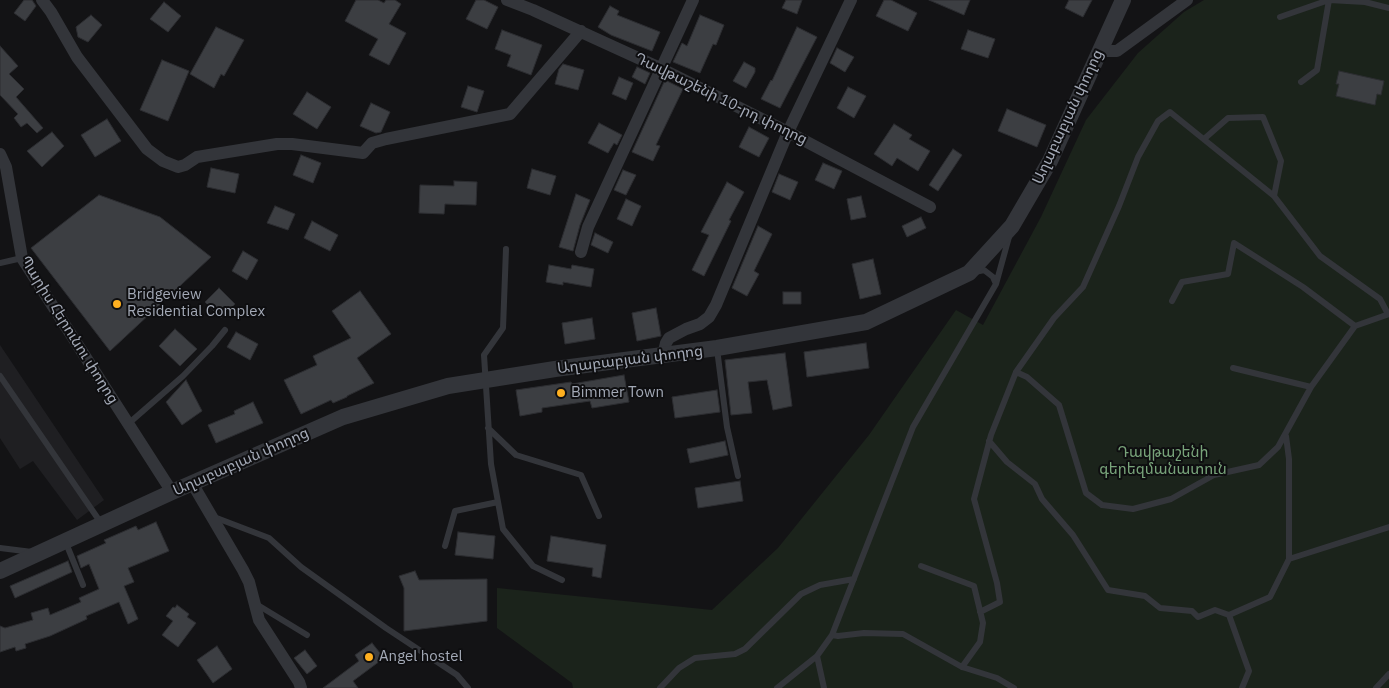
<!DOCTYPE html>
<html>
<head>
<meta charset="utf-8">
<style>
	body { margin:0 }
	canvas { display:block; background:#131315 }
</style>
</head>
<body>
<canvas width="1389" height="688"></canvas>
<script>
const context = document.querySelector('canvas').getContext('2d');
context.lineJoin = 'round';
function fill(path, color) { context.fillStyle = color; context.fill(path, 'evenodd'); }
const toPath = rows => new Path2D(rows.map(r => 'M' + r).join(''));
function stroke(path, color, width, dash) { context.strokeStyle = color; context.lineWidth = width; context.lineCap = dash ? 'butt' : 'round'; context.setLineDash(dash || []); context.stroke(path); }
function drawText(font, color, halo, rows, align = 'center') {
  context.font = font + ' "IBM Plex Sans","Noto Sans Armenian",sans-serif'; context.lineWidth = 4; context.setLineDash([]); context.textBaseline = 'middle'; context.strokeStyle = halo; context.fillStyle = color; for (const [text, x, y, turn = 0] of rows) {
    context.save(); context.translate(x, y); context.rotate((+turn || 0) * Math.PI / 180); context.textAlign = isNaN(turn) ? turn : align; if (halo) context.strokeText(text, 0, 0); context.fillText(text, 0, 0); context.restore();
  }
}
const built = toPath([
	[0,345,104,500,77,520,33,461,20,469,0,438]
]);
const green = toPath([
	[1204,0,1389,0,1389,688,573,688,572,683,497,628,497,588,712,610,778,548,869,435,956,310,983,325,1041,217,1086,120,1138,53,1184,12]
]);
const building = toPath([
	[24,0,32,0,36,6,25,21,14,13,24,0],
	[356,0,378,0,384,3,386,0,395,0,401,4,389,24,406,33,389,65,369,55,378,39,345,21,356,0],
	[476,0,484,0,498,7,487,29,466,19,476,0],
	[786,0,802,0,797,14,782,8,786,0],
	[884,0,891,0,917,13,908,31,876,16,884,0],
	[929,0,970,0,964,15,929,0],
	[1069,0,1092,0,1083,17,1065,8,1069,0],
	[164,2,181,16,168,32,150,19,164,2],
	[610,6,619,11,617,15,660,32,652,51,611,35,598,27,610,6],
	[91,15,102,25,88,42,78,37,76,27,91,15],
	[700,15,724,25,716,45,713,44,700,73,673,62,682,43,687,46,700,15],
	[216,27,244,40,224,76,221,74,214,88,190,74,216,27],
	[797,27,817,37,780,108,761,99,771,80,772,81,797,27],
	[502,30,542,45,531,75,507,66,511,55,495,49,502,30],
	[968,30,995,39,988,58,961,49,968,30],
	[0,46,18,66,9,74,24,89,16,97,43,128,37,133,27,123,21,127,14,118,18,114,0,95,0,46],
	[837,48,854,57,845,72,830,63,837,48],
	[162,60,189,71,168,121,140,110,162,60],
	[744,62,755,68,755,72,746,88,733,81,744,62],
	[563,64,584,70,578,90,555,84,559,69,563,64],
	[637,67,650,73,645,84,632,77,637,67],
	[1339,71,1384,81,1381,95,1377,94,1375,105,1336,96,1339,84,1336,84,1339,71],
	[619,77,633,83,626,100,612,94,619,77],
	[665,80,683,89,656,145,660,146,653,161,632,152,665,80],
	[468,86,484,91,477,112,461,107,468,86],
	[848,87,866,96,854,118,837,108,848,87],
	[307,92,331,107,317,129,293,114,307,92],
	[371,103,390,112,381,132,376,133,360,126,371,103],
	[1007,109,1046,125,1037,147,998,131,1007,109],
	[107,119,121,141,95,157,81,135,107,119],
	[599,123,622,135,617,145,614,143,608,153,588,143,599,123],
	[894,124,912,135,909,139,930,151,918,171,897,158,892,166,874,154,894,124],
	[749,127,769,138,759,157,739,147,749,127],
	[52,132,64,146,42,167,27,151,52,132],
	[953,149,962,155,938,191,929,185,953,149],
	[301,155,321,163,313,183,293,175,301,155],
	[823,163,842,171,834,189,815,180,823,163],
	[211,168,239,174,235,193,207,187,211,168],
	[532,169,556,176,550,195,527,188,532,169],
	[623,170,636,175,626,195,614,190,623,170],
	[779,174,798,182,790,200,772,192,779,174],
	[454,181,477,182,476,205,445,204,444,214,419,213,420,185,454,186,454,181],
	[727,182,744,192,729,220,731,221,704,276,692,270,709,235,701,232,727,182],
	[576,194,590,200,580,225,573,251,559,247,576,194],
	[99,195,160,217,211,257,110,351,31,248,99,195],
	[861,196,866,217,851,220,847,199,861,196],
	[626,199,641,206,632,226,617,219,626,199],
	[275,206,295,214,288,230,267,223,275,206],
	[921,217,926,228,907,237,902,226,921,217],
	[312,221,338,235,330,251,304,238,312,221],
	[758,226,772,234,754,271,759,274,747,296,732,288,758,226],
	[595,233,613,242,608,253,591,245,595,233],
	[243,251,258,260,247,280,232,271,243,251],
	[873,259,881,294,860,299,852,264,873,259],
	[549,265,571,269,572,265,594,269,591,287,563,282,563,285,546,282,549,265],
	[219,288,235,304,221,318,205,302,219,288],
	[360,291,391,334,357,358,374,383,347,396,347,397,333,403,331,400,301,414,284,380,317,365,313,356,351,338,332,311,360,291],
	[783,292,801,292,801,304,783,304,783,292],
	[656,308,661,336,637,341,632,313,656,308],
	[592,318,595,339,565,344,562,323,592,318],
	[175,329,197,349,180,366,159,346,175,329],
	[236,332,258,344,250,360,227,347,236,332],
	[866,343,869,368,807,377,804,352,866,343],
	[785,353,792,406,773,410,767,380,748,382,752,413,731,415,725,360,785,353],
	[624,375,629,402,592,408,590,401,542,408,542,412,520,416,516,390,571,382,572,384,624,375],
	[186,380,202,411,182,425,166,402,186,380],
	[717,390,720,412,675,418,672,397,717,390],
	[253,402,263,423,216,443,208,425,235,414,234,411,253,402],
	[725,441,728,455,690,463,687,449,725,441],
	[740,481,743,501,698,508,695,488,740,481],
	[156,522,169,551,128,568,134,582,124,586,138,619,128,624,119,602,86,616,87,619,50,636,25,644,26,648,16,651,15,647,0,652,0,626,5,628,33,620,31,613,48,608,50,615,81,602,79,598,99,589,89,564,81,568,77,556,106,543,104,540,136,526,138,530,156,522],
	[458,532,495,536,493,559,455,555,458,532],
	[551,536,606,545,601,578,592,576,593,568,547,561,551,536],
	[68,561,72,572,15,598,10,586,68,561],
	[415,571,419,580,487,579,487,621,404,631,404,588,399,576,415,571],
	[177,605,189,614,187,617,196,623,178,647,162,635,173,621,166,616,173,607,175,608,177,605],
	[372,643,384,658,353,681,358,688,323,688,359,661,355,655,372,643],
	[217,646,232,669,213,683,197,660,217,646],
	[305,650,317,666,307,674,294,658,305,650]
]);
const service = toPath([
	[1280,17,1329,0,1365,2,1389,8],
	[1301,82,1317,70,1329,0],
	[1204,139,1228,118,1263,117,1281,161,1274,196],
	[506,249,503,328,484,355,491,464,503,529,533,566,562,580],
	[0,263,22,258],
	[996,284,1009,237],
	[1172,301,1182,282,1228,274,1234,243,1303,287,1355,326],
	[717,349,727,427,738,476],
	[1233,368,1311,387],
	[1016,372,1027,377,1059,405,1086,493,1102,505,1133,509,1171,499,1214,475,1259,465,1278,447,1311,387,1355,326,1389,314],
	[0,376,101,523],
	[128,424,183,376,212,346,225,330],
	[488,428,516,455,581,475,599,516],
	[989,441,1007,462,1035,484,1042,499,1073,535,1108,590,1145,596,1160,608,1192,611,1198,617,1215,610,1229,615],
	[214,517,269,538,301,567,386,628,457,675,468,688],
	[66,543,83,585],
	[445,546,455,511,498,502],
	[0,548,32,552],
	[1289,559,1389,527],
	[921,566,974,586,983,623,980,642,962,667],
	[256,604,307,635],
	[980,612,1000,602,997,583,974,499,991,435,1016,372,1054,318,1083,287,1119,206,1138,157,1158,121,1170,112,1274,196,1320,256,1380,299,1388,314],
	[832,635,838,636,864,633,903,634,962,667,997,678,1014,688],
	[817,656,824,688],
	[660,688,679,668,695,658,735,654,745,649,801,594,820,585,854,579],
	[777,688,817,656,832,635,913,427,996,284,993,277,984,270,975,272],
	[1242,688,1249,671,1229,615,1270,597,1289,559,1289,459,1286,436],
	[1376,688,1389,674]
]);
const minor = toPath([
	[42,0,51,12,77,57,147,149,163,161,178,167,185,165,197,157,277,144,292,144,363,153,372,143,386,139,510,114,581,31],
	[507,0,533,10,660,68,788,132,930,207],
	[1099,51,1117,51,1187,0],
	[0,154,6,167,22,258,172,492],
	[581,252,588,227,693,0],
	[663,355,666,343,669,338,686,329,700,324,709,317,716,305,788,132,851,0],
	[192,483,243,570,249,582,259,620,299,682,301,688]
]);
const tertiary = toPath([
	[0,571,172,492,343,417,448,386,555,369,717,348,866,322,969,273,1012,226,1050,161,1123,0]
]);
const markers = [
	[117,304,5,"#ffb020"],
	[561,393,5,"#ffb020"],
	[369,657,5,"#ffb020"]
];
const streetNames = [
	["Դավթաշենի 10-րդ փողոց",721,99,26],
	["Աղաբաբյան փողոց",1068,117,-65],
	["Պարիս Հերունու փողոց",69,330,58],
	["Աղաբաբյան փողոց",630,360,-7],
	["Աղաբաբյան փողոց",241,462,-24]
];
const poiNames = [
	["Bridgeview",127,295],
	["Residential Complex",127,312],
	["Bimmer Town",571,393],
	["Angel hostel",379,657]
];
const parkNames = [
	["Դավթաշենի",1163,453],
	["գերեզմանատուն",1163,470]
];
fill(built, '#1f1f22');
fill(green, '#1b231b');
fill(building, '#3c3e42');
stroke(building, '#2c2d31', 1);
stroke(service, '#33353a', 6);
stroke(minor, '#33353a', 12);
stroke(tertiary, '#33353a', 16);
for (const [x, y, r, color] of markers) { const dot = new Path2D(); dot.arc(x, y, r, 0, 2 * Math.PI); context.fillStyle = color; context.fill(dot); stroke(dot, '#0e0e10', 2); }
drawText('15px', '#a3a9b6', '#0e0e10', streetNames);
drawText('15px', '#a3a9b6', '#0e0e10', poiNames, 'left');
drawText('15px', '#78a37a', '#0e0e10', parkNames);
</script>
</body>
</html>
